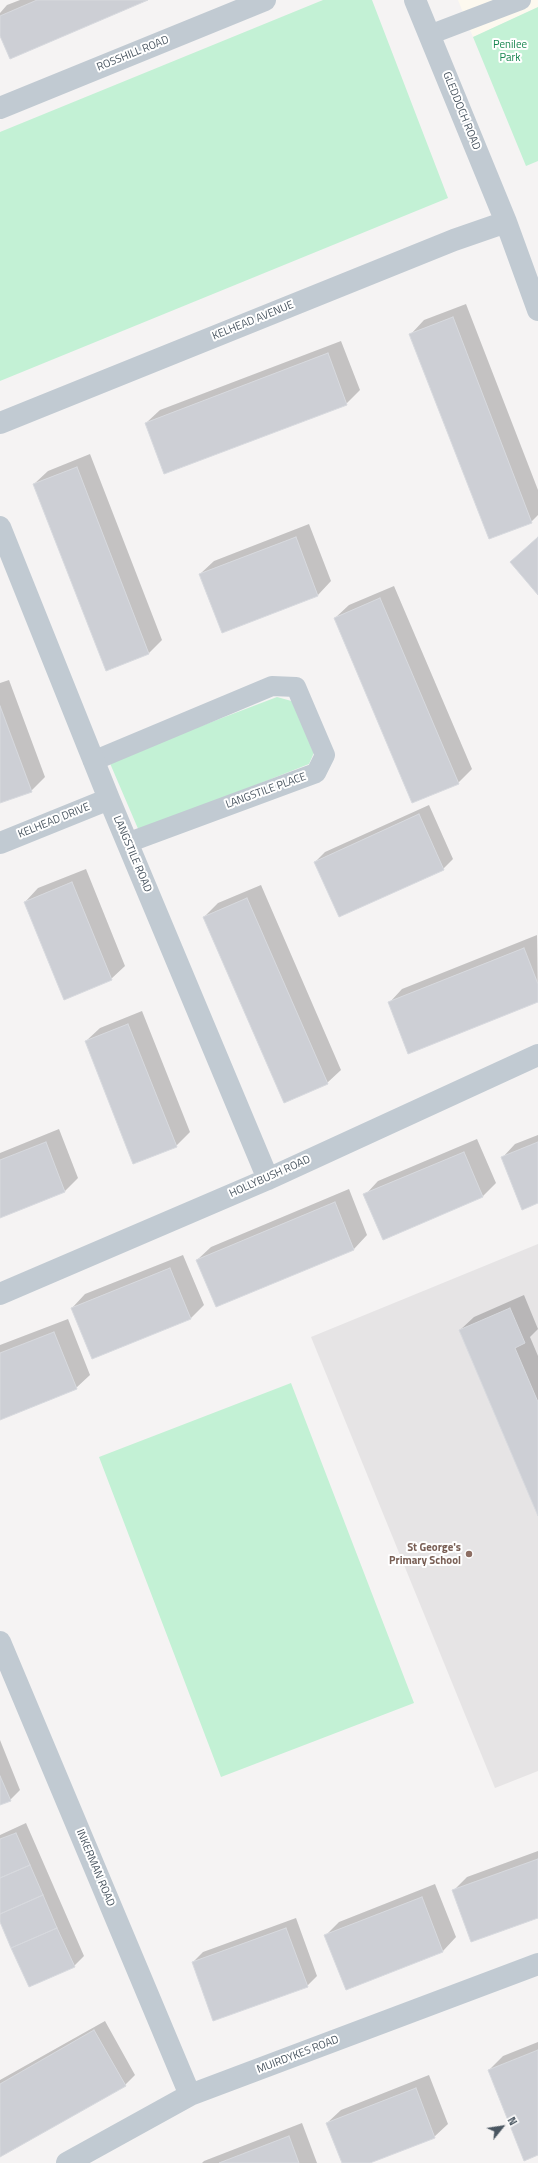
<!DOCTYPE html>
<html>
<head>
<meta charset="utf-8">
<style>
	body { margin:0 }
	#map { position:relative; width:538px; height:2163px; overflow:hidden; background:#f5f3f3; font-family:"Titillium Web",sans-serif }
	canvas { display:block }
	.north { position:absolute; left:482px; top:2107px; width:40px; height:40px; -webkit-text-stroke:3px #fff; paint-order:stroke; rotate:60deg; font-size:11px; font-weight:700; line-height:16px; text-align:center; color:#4a5661 }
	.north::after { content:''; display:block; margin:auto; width:14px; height:18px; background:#4a5661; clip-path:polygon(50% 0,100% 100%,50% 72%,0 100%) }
</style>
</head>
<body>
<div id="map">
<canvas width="538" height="2163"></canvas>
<div class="north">N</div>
</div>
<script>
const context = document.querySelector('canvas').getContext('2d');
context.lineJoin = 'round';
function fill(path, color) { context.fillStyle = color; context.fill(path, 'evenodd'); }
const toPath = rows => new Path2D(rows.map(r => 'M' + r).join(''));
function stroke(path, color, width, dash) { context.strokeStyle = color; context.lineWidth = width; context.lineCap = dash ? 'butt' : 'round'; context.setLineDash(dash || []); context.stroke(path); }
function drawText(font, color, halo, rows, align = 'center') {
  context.font = font + ' "Titillium Web",sans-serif'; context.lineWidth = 4; context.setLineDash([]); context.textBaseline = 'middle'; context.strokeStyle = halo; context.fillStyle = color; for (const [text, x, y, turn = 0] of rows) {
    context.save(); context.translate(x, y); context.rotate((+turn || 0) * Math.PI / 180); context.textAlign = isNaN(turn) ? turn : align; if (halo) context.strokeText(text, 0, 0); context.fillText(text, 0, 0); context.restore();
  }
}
const commercial = toPath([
	[458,0,538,0,538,7,473,37]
]);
const education = toPath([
	[538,1244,538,1771,495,1788,311,1337]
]);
const green = toPath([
	[323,0,372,0,448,198,0,381,0,132],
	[538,7,538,161,526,166,473,37],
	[277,697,295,702,316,748,309,764,139,831,109,761],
	[291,1383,414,1703,221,1777,99,1457]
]);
const shadow = toPath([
	[20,0,146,0,0,34,0,13,7,5],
	[466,304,538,490,538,515,531,522,411,334,424,320],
	[341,341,360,390,346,404,146,423,160,410],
	[90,454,162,640,148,654,34,484,48,471],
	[309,524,331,581,318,595,222,632,200,574,214,561],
	[538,537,538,593,511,562],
	[394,586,472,769,458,783,335,618,349,605],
	[9,680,45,777,31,791,0,802,0,683],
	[429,805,453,859,443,869,315,862,325,852],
	[86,869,125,966,111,979,25,902,38,888],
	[261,885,341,1070,327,1083,204,917,218,903],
	[537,935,538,1001,389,1003,402,989],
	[142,1011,190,1132,176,1146,86,1041,100,1028],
	[59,1129,78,1178,65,1191,0,1217,0,1153],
	[538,1135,538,1202,502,1158,515,1144],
	[477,1139,496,1183,482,1197,365,1195,378,1181],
	[349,1189,367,1235,354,1249,216,1306,197,1260,211,1247],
	[183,1255,204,1305,190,1319,72,1308,85,1294],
	[524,1295,538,1329,530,1337,538,1356,538,1514,460,1330,474,1317],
	[68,1319,90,1375,76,1388,0,1418,0,1345],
	[0,1740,20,1790,10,1800,0,1804],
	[26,1823,84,1956,74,1966,0,1919,0,1835],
	[538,1851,538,1917,453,1891,467,1877],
	[435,1884,456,1937,443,1951,346,1989,325,1936,339,1922],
	[296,1918,317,1976,307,1986,193,1962,203,1952],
	[105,2021,135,2075,125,2085,0,2156,0,2080],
	[538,2042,538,2154,489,2070,503,2056],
	[429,2075,448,2124,434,2137,367,2163,343,2163,327,2123,341,2110],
	[302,2123,317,2163,202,2163,204,2161]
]);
const building = toPath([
	[37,0,148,0,10,59,0,36,0,16,37,0],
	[453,317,532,523,489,539,409,334,453,317],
	[328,353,347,405,164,474,145,423,328,353],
	[77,467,149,654,106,671,33,484,77,467],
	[296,537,318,596,222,633,199,574,296,537],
	[538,537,538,595,510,562,538,537],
	[380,598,459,784,412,803,334,618,380,598],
	[0,706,32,792,0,803,0,706],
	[419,814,444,870,339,917,314,862,419,814],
	[72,882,112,980,64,1000,24,902,72,882],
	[247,898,328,1084,284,1103,203,917,247,898],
	[524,948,538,984,538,1002,408,1054,388,1002,524,948],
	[128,1024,177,1147,133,1164,85,1041,128,1024],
	[46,1142,65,1192,0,1218,0,1160,46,1142],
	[538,1142,538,1203,522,1210,501,1157,538,1142],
	[464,1152,483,1197,383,1240,363,1194,464,1152],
	[335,1202,354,1250,216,1307,196,1260,335,1202],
	[170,1268,191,1319,92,1359,71,1308,170,1268],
	[510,1308,525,1343,515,1348,538,1402,538,1516,459,1330,510,1308],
	[54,1332,77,1389,0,1420,0,1353,54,1332],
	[0,1776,11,1801,0,1805,0,1776],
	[16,1833,30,1865,0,1878,0,1839,16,1833],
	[538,1859,538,1918,471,1942,452,1890,538,1859],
	[30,1865,43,1895,0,1914,0,1878,30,1865],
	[43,1895,57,1928,11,1948,0,1922,0,1914,43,1895],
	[422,1897,443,1952,346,1990,324,1935,422,1897],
	[57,1928,75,1967,29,1987,11,1948,57,1928],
	[286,1928,308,1987,213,2021,192,1962,286,1928],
	[94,2030,126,2086,0,2157,0,2084,94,2030],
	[538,2050,538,2155,524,2161,488,2070,538,2050],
	[416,2088,435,2138,370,2163,342,2163,326,2123,416,2088],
	[289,2136,299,2163,219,2163,289,2136]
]);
const lane = toPath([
	[429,35,521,0],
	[93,761,272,686,296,687,325,755,316,773,127,843]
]);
const street = toPath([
	[415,0,506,222,538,310],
	[0,108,265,0],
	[0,423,454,240,506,222],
	[0,527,109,799,268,1179],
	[0,843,109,799],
	[0,1294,268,1179,538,1055],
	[0,1642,190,2095],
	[67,2163,190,2095,538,1964]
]);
const markers = [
	[469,1554,4,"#8d6e63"]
];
const parkNames = [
	["Penilee",510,45],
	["Park",510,58]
];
const streetNames = [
	["ROSSHILL ROAD",133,54,-22],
	["GLEDDOCH ROAD",461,111,68],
	["KELHEAD AVENUE",253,321,-22],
	["LANGSTILE PLACE",266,791,-20],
	["KELHEAD DRIVE",54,821,-22],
	["LANGSTILE ROAD",132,854,67],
	["HOLLYBUSH ROAD",270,1177,-24],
	["INKERMAN ROAD",95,1868,67],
	["MUIRDYKES ROAD",298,2055,-21]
];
const educationNames = [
	["St George's",461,1548],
	["Primary School",461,1561]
];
fill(commercial, '#fdf9ef');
fill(education, '#e6e4e5');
fill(green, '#c3f1d5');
fill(shadow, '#0003');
fill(building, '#cdcfd5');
stroke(building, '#d7d9de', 1);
stroke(lane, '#c1cad2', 20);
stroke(street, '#c1cad2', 22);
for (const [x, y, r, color] of markers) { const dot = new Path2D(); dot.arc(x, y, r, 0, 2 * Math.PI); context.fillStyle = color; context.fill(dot); stroke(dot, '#fff', 1.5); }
drawText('11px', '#17864f', '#fff', parkNames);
drawText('11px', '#4a5661', '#fff', streetNames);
drawText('bold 11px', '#785e54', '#fff', educationNames, 'right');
</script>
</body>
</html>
